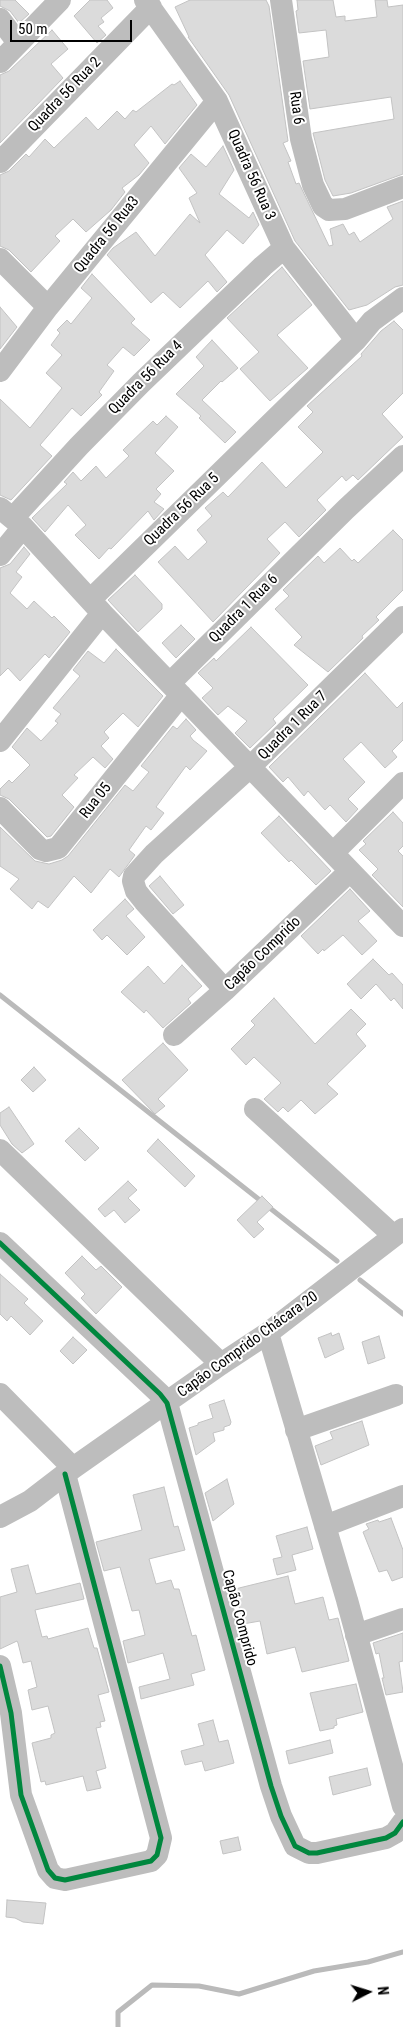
<!DOCTYPE html>
<html>
<head>
<meta charset="utf-8">
<style>
	body { margin:0 }
	#map { position:relative; width:403px; height:2027px; overflow:hidden; background:#fff; font-family:"Roboto Condensed",sans-serif }
	canvas { display:block }
	.north { position:absolute; left:343px; top:1967px; width:50px; height:50px; -webkit-text-stroke:4px #fff; paint-order:stroke; rotate:85deg; font-size:14px; font-weight:700; line-height:20px; text-align:center; color:#000 }
	.north::after { content:''; display:block; margin:auto; width:18px; height:22px; background:#000; clip-path:polygon(50% 0,100% 100%,50% 72%,0 100%) }
	.scale { position:absolute; left:10px; top:20px; width:122px; height:22px; box-sizing:border-box; border:2px solid #000; border-top:0; padding-left:6px; font-size:15px; line-height:18px; white-space:nowrap; color:#000; -webkit-text-stroke:4px #fff; paint-order:stroke }
</style>
</head>
<body>
<div id="map">
<canvas width="403" height="2027"></canvas>
<div class="north">N</div>
<div class="scale">50 m</div>
</div>
<script>
const context = document.querySelector('canvas').getContext('2d');
context.lineJoin = 'round';
const toPath = rows => new Path2D(rows.map(r => 'M' + r).join(''));
function stroke(path, color, width, dash) { context.strokeStyle = color; context.lineWidth = width; context.lineCap = dash ? 'butt' : 'round'; context.setLineDash(dash || []); context.stroke(path); }
function fill(path, color) { context.fillStyle = color; context.fill(path, 'evenodd'); }
function drawText(font, color, halo, rows, align = 'center') {
  context.font = font + ' "Roboto Condensed",sans-serif'; context.lineWidth = 4; context.setLineDash([]); context.textBaseline = 'middle'; context.strokeStyle = halo; context.fillStyle = color; for (const [text, x, y, turn = 0] of rows) {
    context.save(); context.translate(x, y); context.rotate((+turn || 0) * Math.PI / 180); context.textAlign = isNaN(turn) ? turn : align; if (halo) context.strokeText(text, 0, 0); context.fillText(text, 0, 0); context.restore();
  }
}
const stream = toPath([
	[0,995,337,1261],
	[360,1280,403,1314],
	[118,2027,118,2012,152,1985,199,1986,239,1994,314,1971,368,1962,403,1952]
]);
const building = toPath([
	[0,0,15,0,29,14,19,23,10,11,0,6,0,0],
	[90,0,107,0,113,8,101,18,104,22,98,26,106,35,97,43,74,16,90,0],
	[190,0,266,0,269,6,288,141,283,143,291,161,288,162,296,184,299,183,329,246,333,245,330,229,343,224,349,235,354,232,360,242,393,219,387,207,403,201,403,285,395,287,367,305,349,310,295,241,229,95,188,37,189,37,175,7,190,0],
	[297,0,333,0,336,17,345,16,345,21,377,17,375,0,387,0,388,7,403,5,403,174,351,193,333,196,325,180,313,133,394,119,391,97,310,109,303,61,329,57,326,30,299,33,296,11,298,10,297,0],
	[52,30,68,49,51,64,63,78,0,143,0,75,9,71,52,30],
	[180,81,197,105,165,144,151,126,134,145,149,163,139,175,122,188,125,192,111,210,86,232,73,219,55,236,60,241,31,272,9,250,0,246,0,175,9,171,26,154,29,157,45,139,54,148,86,117,98,130,117,111,125,119,133,110,136,112,172,84,174,85,180,81],
	[223,146,234,170,219,194,249,218,253,212,259,225,243,244,227,230,205,255,227,282,217,292,208,281,180,308,163,292,151,303,107,255,113,248,136,232,155,256,190,214,200,223,189,198,197,193,179,168,191,154,206,167,223,146],
	[282,267,312,305,277,335,308,368,270,401,240,369,259,352,227,318,282,267],
	[92,274,135,319,131,323,150,340,134,356,123,347,107,365,114,371,99,392,102,395,81,416,72,408,40,445,52,456,11,500,0,495,0,399,30,428,62,388,46,373,62,355,51,345,60,333,57,330,67,320,71,324,92,298,81,288,92,274],
	[0,307,17,327,0,349,0,307],
	[394,321,403,330,403,393,382,414,403,437,358,480,353,475,346,481,342,476,317,500,326,510,299,537,285,522,267,539,280,553,213,622,158,562,175,546,188,560,207,542,197,530,212,516,205,508,223,492,228,497,262,462,286,488,321,454,323,452,298,427,313,412,307,406,362,356,361,354,381,331,394,321],
	[212,340,238,368,222,382,221,381,202,400,236,432,225,443,199,418,201,416,176,394,204,366,196,357,212,340],
	[166,416,178,427,155,453,174,471,156,489,161,494,154,502,164,509,154,520,148,511,111,549,109,548,99,559,75,535,86,525,68,505,45,532,32,518,67,484,64,482,73,472,81,481,96,466,106,478,129,456,123,450,153,421,157,425,166,416],
	[393,530,403,540,403,590,376,617,379,620,362,636,363,638,328,672,294,645,302,637,275,609,289,596,283,590,318,556,324,563,340,548,352,561,354,559,358,563,393,530],
	[24,547,30,554,16,572,22,577,10,593,27,609,34,601,52,618,54,616,70,632,49,658,45,654,20,681,8,668,0,676,0,568,10,564,24,547],
	[135,575,162,604,162,609,138,632,108,600,135,575],
	[181,625,195,639,176,658,162,643,181,625],
	[251,627,308,685,273,719,276,723,250,748,235,733,247,721,228,706,218,715,202,698,213,688,198,673,214,658,216,661,251,627],
	[116,649,163,696,138,727,123,713,104,732,109,738,101,746,113,759,105,768,93,757,74,775,78,778,62,795,74,807,51,836,47,837,9,799,0,795,0,789,9,780,12,783,30,765,12,747,27,728,41,741,58,723,55,721,61,714,53,708,80,676,73,670,88,651,104,663,116,649],
	[365,673,397,708,403,702,403,740,392,751,397,757,385,768,361,742,343,759,365,782,348,799,358,809,346,822,330,805,325,810,308,791,304,796,288,777,283,782,269,767,365,673],
	[186,719,196,730,190,736,193,740,207,751,190,770,186,766,156,807,164,813,151,830,146,826,129,850,135,855,119,877,110,869,91,893,74,876,48,908,38,901,32,909,10,889,19,879,0,866,0,827,35,861,49,864,62,860,68,856,125,785,133,791,149,772,141,766,173,726,177,729,186,719],
	[393,812,403,823,403,846,398,851,403,856,403,907,372,875,378,869,359,850,366,844,363,841,393,812],
	[279,816,331,871,316,885,291,860,289,862,261,833,279,816],
	[160,876,184,905,173,914,149,886,160,876],
	[350,889,370,911,358,921,377,941,362,955,343,935,324,951,323,949,318,954,301,936,350,889],
	[125,899,134,909,126,916,145,937,127,955,107,935,102,940,93,930,125,899],
	[373,959,389,975,392,973,403,985,403,1009,394,998,391,1001,376,984,361,999,347,984,373,959],
	[182,965,202,986,188,999,191,1003,163,1028,146,1010,144,1013,121,992,148,966,164,984,182,965],
	[274,998,315,1044,351,1009,366,1024,356,1034,366,1046,327,1084,338,1094,315,1114,301,1100,288,1112,283,1107,278,1112,264,1099,281,1083,254,1057,246,1065,231,1049,255,1025,251,1021,274,998],
	[163,1043,188,1070,158,1099,165,1106,155,1114,122,1080,163,1043],
	[34,1067,46,1080,33,1092,21,1080,34,1067],
	[9,1107,34,1144,22,1153,12,1144,0,1125,0,1113,9,1107],
	[79,1128,99,1148,85,1161,65,1141,79,1128],
	[158,1139,195,1176,185,1187,147,1151,158,1139],
	[128,1181,137,1190,128,1198,140,1210,125,1223,114,1210,105,1217,98,1209,128,1181],
	[262,1196,273,1207,257,1222,264,1229,254,1238,237,1220,262,1196],
	[82,1256,96,1270,101,1266,122,1287,96,1314,81,1298,85,1294,65,1273,82,1256],
	[0,1274,28,1299,24,1303,43,1321,30,1335,11,1316,7,1321,0,1314,0,1274],
	[331,1333,332,1336,339,1333,344,1349,325,1358,318,1338,331,1333],
	[379,1336,385,1358,368,1364,362,1342,379,1336],
	[73,1337,87,1350,73,1364,60,1351,73,1337],
	[224,1400,231,1422,230,1425,224,1427,224,1430,213,1433,215,1441,196,1455,189,1428,198,1425,198,1423,213,1418,209,1405,224,1400],
	[362,1421,369,1445,321,1465,315,1446,333,1439,330,1432,362,1421],
	[227,1479,234,1504,213,1521,205,1493,227,1479],
	[164,1487,174,1527,178,1526,185,1550,149,1559,156,1584,171,1580,174,1589,179,1589,192,1636,196,1635,205,1670,191,1674,194,1685,141,1699,139,1687,170,1679,163,1653,128,1663,123,1641,145,1635,139,1610,132,1611,120,1567,104,1571,96,1542,142,1530,133,1495,164,1487],
	[391,1518,403,1550,403,1577,392,1581,387,1570,379,1572,363,1532,369,1529,366,1524,378,1520,379,1522,391,1518],
	[307,1527,313,1549,292,1555,296,1570,277,1575,273,1559,282,1557,276,1536,307,1527],
	[28,1565,36,1594,80,1583,84,1599,35,1610,42,1637,47,1636,48,1639,88,1628,94,1648,97,1648,109,1692,98,1695,105,1721,100,1722,101,1727,96,1728,106,1768,96,1771,101,1788,87,1791,83,1776,46,1785,45,1781,41,1782,32,1743,51,1738,51,1735,55,1733,48,1706,32,1710,28,1690,37,1687,31,1661,23,1663,18,1643,17,1641,0,1649,0,1597,17,1592,11,1569,28,1565],
	[288,1576,295,1604,323,1597,329,1620,338,1618,349,1661,302,1672,295,1647,267,1654,260,1621,243,1624,235,1589,288,1576],
	[403,1633,403,1661,399,1662,403,1692,386,1695,382,1678,384,1678,379,1653,376,1654,373,1643,403,1633],
	[356,1684,363,1712,336,1719,337,1725,334,1726,334,1728,320,1731,310,1693,356,1684],
	[213,1720,219,1742,228,1740,234,1763,205,1771,202,1761,185,1765,181,1751,204,1745,198,1724,213,1720],
	[330,1740,333,1753,289,1764,286,1751,330,1740],
	[367,1768,371,1785,333,1795,329,1777,367,1768],
	[238,1837,241,1850,223,1854,220,1841,238,1837],
	[7,1900,46,1903,43,1924,23,1922,15,1918,6,1917,7,1900]
]);
const minor = toPath([
	[145,0,217,101,284,248,356,340],
	[281,0,301,139,313,185,323,206,329,210,345,209,403,187],
	[0,19,18,43],
	[0,62,60,0],
	[0,162,151,7],
	[0,259,48,307],
	[0,371,48,307,217,101],
	[0,508,23,527,102,613,403,926],
	[13,518,79,446,141,383,263,266,284,248],
	[0,555,23,527],
	[91,599,356,340,372,321,403,298],
	[171,682,346,509,403,456],
	[0,741,102,613],
	[0,808,40,849,46,851,58,848,181,695],
	[334,852,403,783],
	[225,990,144,901,136,891,133,881,134,876,154,854,250,767,403,617],
	[174,1035,225,990,350,871],
	[255,1109,394,1236],
	[0,1150,221,1364],
	[0,1243,160,1394,167,1403,271,1786,281,1816,295,1846,309,1853,317,1853,386,1838,395,1833,403,1822],
	[268,1333,347,1600,403,1806],
	[0,1394,73,1468],
	[296,1430,396,1395],
	[0,1517,30,1501,73,1468,221,1364,268,1333,403,1229],
	[325,1526,403,1496],
	[356,1635,403,1619],
	[0,1666,11,1713,21,1795,48,1870,55,1878,65,1880,151,1861,157,1855,161,1838,65,1474]
]);
const cycleway = toPath([
	[0,1243,160,1394,167,1403,271,1786,281,1816,295,1846,309,1853,317,1853,386,1838,395,1833,403,1822],
	[0,1666,11,1713,21,1795,48,1870,55,1878,65,1880,151,1861,157,1855,161,1838,65,1474]
]);
const streetNames = [
	["Quadra 56 Rua 2",65,95,-46],
	["Rua 6",296,108,82],
	["Quadra 56 Rua 3",251,175,66],
	["Quadra 56 Rua3",107,235,-51],
	["Quadra 56 Rua 4",146,378,-45],
	["Quadra 56 Rua 5",182,510,-44],
	["Quadra 1 Rua 6",244,609,-45],
	["Quadra 1 Rua 7",293,726,-45],
	["Rua 05",96,801,-52],
	["Capão Comprido",263,954,-44],
	["Capão Comprido Chácara 20",248,1345,-36],
	["Capão Comprido",239,1618,75]
];
stroke(stream, '#bababa', 5);
fill(building, '#dbdbdb');
stroke(building, '#c3c3c3', 1);
stroke(minor, '#bdbdbd', 22);
stroke(cycleway, '#00873e', 5);
drawText('15px', '#000', '#fff', streetNames);
</script>
</body>
</html>
